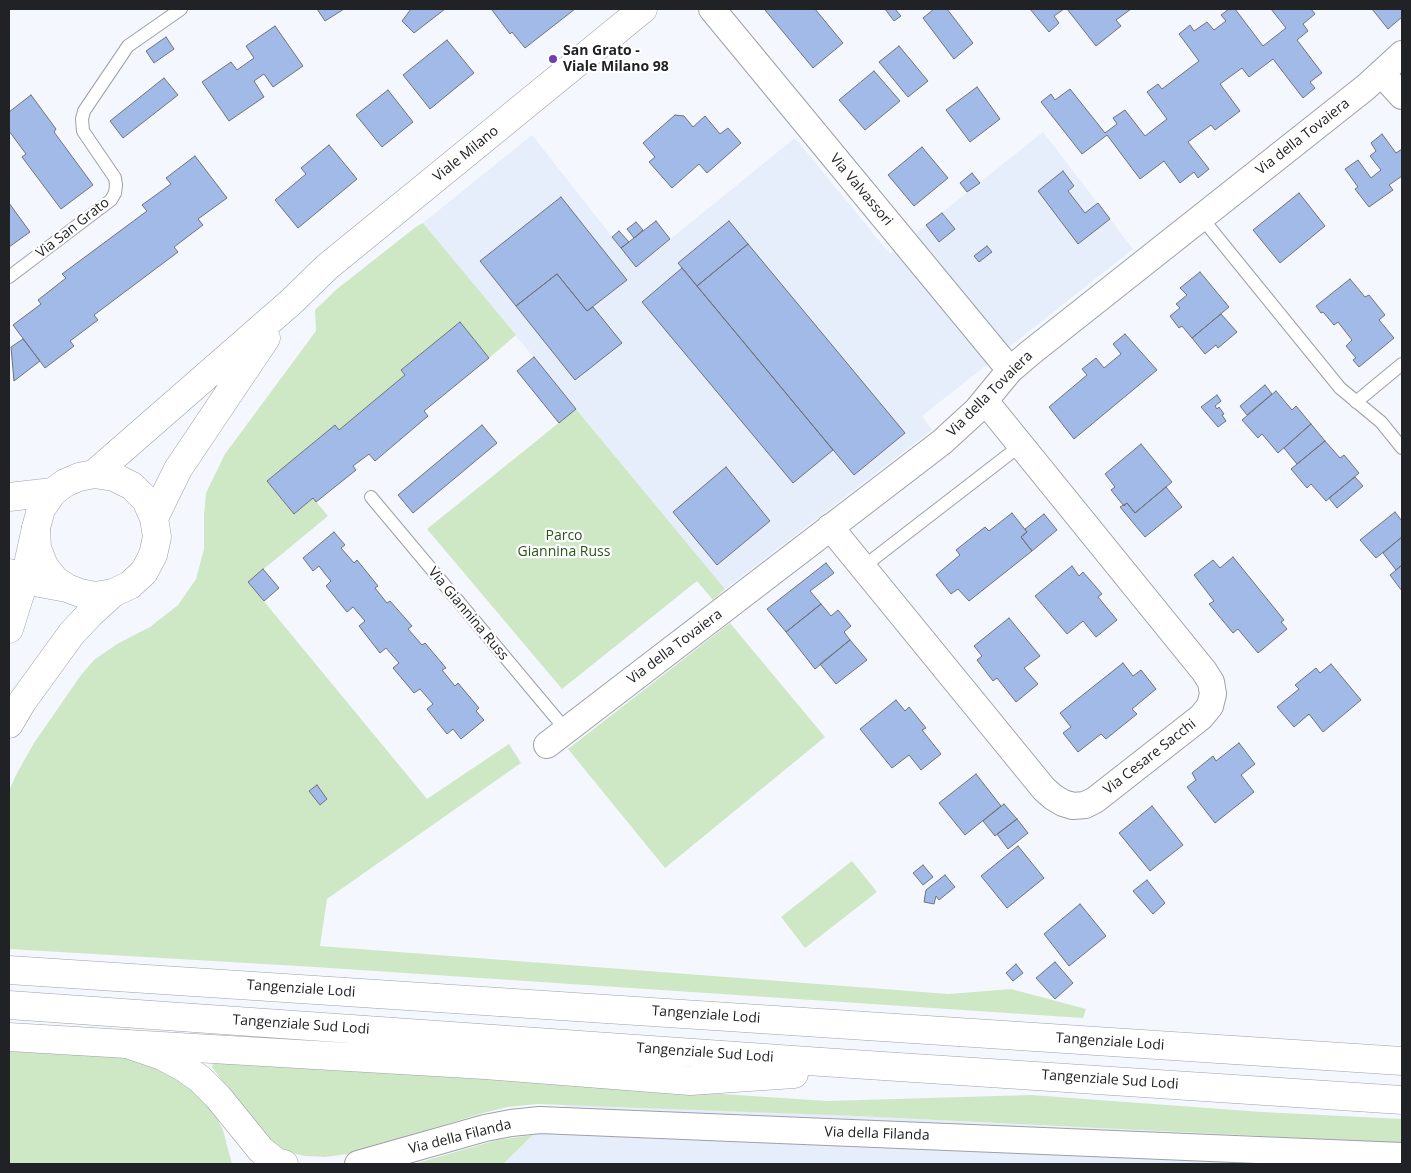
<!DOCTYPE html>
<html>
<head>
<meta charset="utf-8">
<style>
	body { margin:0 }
	#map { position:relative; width:1411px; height:1173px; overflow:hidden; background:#f4f7fe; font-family:"Open Sans",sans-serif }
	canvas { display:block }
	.frame { position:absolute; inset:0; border:10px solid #212225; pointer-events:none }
</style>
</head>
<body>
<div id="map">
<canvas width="1411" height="1173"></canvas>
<div class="frame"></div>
</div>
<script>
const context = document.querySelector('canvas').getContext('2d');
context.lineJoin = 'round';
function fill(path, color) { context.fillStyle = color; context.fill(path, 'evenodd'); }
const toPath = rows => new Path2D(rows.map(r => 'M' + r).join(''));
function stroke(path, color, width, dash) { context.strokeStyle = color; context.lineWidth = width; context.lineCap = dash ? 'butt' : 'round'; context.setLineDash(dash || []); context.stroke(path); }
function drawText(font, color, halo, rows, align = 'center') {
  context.font = font + ' "Open Sans",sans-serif'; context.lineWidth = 4.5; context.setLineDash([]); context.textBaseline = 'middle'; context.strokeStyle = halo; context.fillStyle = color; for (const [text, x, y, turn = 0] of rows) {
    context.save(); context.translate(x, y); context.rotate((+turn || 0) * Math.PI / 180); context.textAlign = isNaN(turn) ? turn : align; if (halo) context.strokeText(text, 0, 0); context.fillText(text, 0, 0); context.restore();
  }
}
const built = toPath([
	[1043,132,1133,249,922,416,932,430,725,589,423,223,532,135,636,267,795,138,890,254],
	[566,1104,856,1116,1368,1142,1402,1164,503,1164]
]);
const green = toPath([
	[423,223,516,335,489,358,460,322,401,370,405,375,339,430,335,425,267,481,294,514,313,498,328,516,248,582,427,799,509,744,521,763,327,899,320,946,949,994,1011,989,1086,1009,1083,1018,315,967,9,949,9,791,16,775,34,743,81,675,94,660,117,644,150,627,178,605,196,579,204,549,204,515,206,493,225,454,316,331,315,310,337,289,417,226],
	[576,409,725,589,713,600,697,581,562,689,427,529],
	[730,623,825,737,665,868,568,749],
	[852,861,877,892,805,948,781,917],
	[9,1051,129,1057,175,1075,212,1109,223,1130,232,1164,9,1164],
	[214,1060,827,1101,1031,1095,1262,1112,1402,1119,1402,1143,856,1116,537,1104,508,1107,483,1113,348,1154,325,1157,305,1156,287,1152,272,1142,246,1114,212,1067],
	[533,1135,503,1164,414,1164,497,1140]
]);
const building = toPath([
	[317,9,344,9,325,21,317,9],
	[411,9,445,9,414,33,402,21,411,9],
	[493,9,575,9,525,48,512,32,510,34,492,10,493,9],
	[767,9,815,9,843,43,813,68,765,10,767,9],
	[885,9,895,9,901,16,894,21,885,9],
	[934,9,947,9,973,43,954,59,923,18,934,9],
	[1030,9,1064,9,1054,16,1059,23,1049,32,1030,9],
	[1067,9,1131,9,1116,20,1121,26,1096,46,1067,9],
	[1229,9,1235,9,1263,46,1286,28,1271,9,1311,9,1315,14,1303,24,1308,31,1297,40,1322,73,1310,82,1315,88,1303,98,1273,59,1249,77,1242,68,1220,84,1240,111,1215,130,1211,125,1188,142,1209,169,1198,178,1194,172,1180,183,1164,161,1140,179,1107,135,1082,154,1041,102,1051,94,1055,100,1070,89,1105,133,1117,124,1113,118,1125,110,1145,136,1167,119,1147,92,1158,84,1162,89,1199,61,1179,34,1190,25,1194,31,1207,22,1214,30,1226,21,1221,15,1229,9],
	[1372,9,1402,9,1402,17,1388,29,1372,9],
	[275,26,303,66,273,87,264,74,254,81,264,97,229,121,202,82,231,62,237,70,254,58,246,46,275,26],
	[166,37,174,49,154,63,146,51,166,37],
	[447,40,474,73,430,109,403,75,447,40],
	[899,46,928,81,908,97,879,62,899,46],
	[874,71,900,101,865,130,839,100,874,71],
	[164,78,178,95,123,138,110,121,164,78],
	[977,87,1000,119,970,142,946,110,977,87],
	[388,90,413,122,382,147,356,115,388,90],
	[31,95,56,129,54,132,93,185,61,209,22,157,26,154,9,131,9,112,31,95],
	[675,115,684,116,693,127,705,116,720,134,728,128,741,143,707,173,699,164,672,188,649,162,655,157,643,143,675,115],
	[1382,134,1396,153,1402,149,1402,176,1389,185,1393,190,1369,207,1355,189,1358,187,1345,169,1358,160,1371,178,1381,170,1370,156,1376,151,1371,143,1382,134],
	[329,145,357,179,298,228,275,200,306,174,301,168,329,145],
	[922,147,948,178,914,206,888,175,922,147],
	[195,156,227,198,198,219,203,225,174,247,178,252,94,315,98,320,70,341,74,346,45,368,13,325,41,304,38,300,66,278,62,274,147,211,142,205,171,184,166,178,195,156],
	[1063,171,1074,186,1068,191,1085,213,1098,203,1110,219,1078,244,1038,191,1063,171],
	[972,173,980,183,967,192,960,183,972,173],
	[1299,193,1325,226,1280,263,1253,230,1299,193],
	[561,197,627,280,587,311,557,274,516,306,480,261,561,197],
	[9,203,30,232,9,247,9,203],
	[942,213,955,229,939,242,926,225,942,213],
	[656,221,670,239,636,267,621,248,656,221],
	[729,221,748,244,697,286,678,263,729,221],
	[636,222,643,230,634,238,627,229,636,222],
	[619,231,629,242,621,248,612,237,619,231],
	[748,244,905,433,854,475,697,286,748,244],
	[987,246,992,252,979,262,974,256,987,246],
	[682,268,833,450,793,483,642,302,682,268],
	[1200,272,1229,307,1192,338,1182,326,1179,328,1170,316,1180,308,1176,304,1187,295,1180,288,1200,272],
	[557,274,587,311,593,307,622,343,575,380,516,306,557,274],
	[1350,279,1365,297,1369,295,1385,315,1379,320,1394,338,1359,367,1353,360,1356,358,1346,346,1352,340,1338,322,1334,325,1323,312,1321,313,1316,306,1350,279],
	[1221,314,1237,332,1218,348,1216,345,1205,354,1192,338,1221,314],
	[460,322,489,358,424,411,428,416,375,461,369,454,353,466,356,470,316,502,313,498,294,514,267,481,335,425,339,430,405,375,401,370,460,322],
	[1125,334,1157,370,1074,439,1049,407,1087,375,1082,369,1096,358,1104,368,1121,354,1113,344,1125,334],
	[23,339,40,361,14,381,11,347,23,339],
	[534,357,576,409,559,423,517,371,534,357],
	[1265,385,1272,394,1247,415,1240,406,1265,385],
	[1276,391,1292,410,1296,406,1311,424,1278,453,1262,434,1258,438,1242,420,1276,391],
	[1217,395,1221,401,1215,406,1217,409,1219,407,1224,414,1222,415,1226,421,1218,427,1201,407,1217,395],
	[1311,424,1325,441,1297,464,1284,448,1311,424],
	[482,425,497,443,413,513,398,495,482,425],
	[1325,441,1340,458,1344,455,1359,473,1326,501,1311,484,1307,488,1291,469,1325,441],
	[1141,444,1172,482,1135,513,1127,503,1124,506,1111,490,1115,487,1105,474,1141,444],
	[726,467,770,521,717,565,673,512,726,467],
	[1355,477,1363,486,1337,508,1329,498,1355,477],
	[1166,487,1182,507,1145,537,1120,507,1127,503,1135,513,1166,487],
	[1395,512,1402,521,1402,537,1376,558,1360,540,1395,512],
	[1012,513,1027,532,1021,537,1032,551,969,601,958,589,951,594,936,575,960,555,956,550,985,527,989,531,1012,513],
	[1044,514,1057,530,1032,551,1021,537,1027,532,1025,529,1044,514],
	[334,532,345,545,341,548,354,563,357,560,378,586,375,588,387,603,390,601,412,626,408,629,422,645,425,643,446,668,442,670,455,686,458,683,479,708,476,711,484,720,461,739,453,729,447,734,427,709,433,704,420,689,414,693,393,668,399,663,386,648,380,653,359,626,365,621,353,607,347,612,326,586,331,581,325,574,319,566,313,571,303,558,334,532],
	[1402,537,1402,565,1396,570,1383,553,1402,537],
	[1233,557,1284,620,1281,622,1287,629,1258,653,1238,629,1233,633,1209,604,1214,601,1194,575,1213,560,1220,568,1233,557],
	[826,563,834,573,810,591,821,604,786,632,767,609,826,563],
	[1402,565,1402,591,1390,575,1402,565],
	[1072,566,1079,576,1083,572,1102,594,1098,597,1117,620,1096,637,1083,621,1067,634,1035,596,1072,566],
	[263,569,279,588,264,601,248,582,263,569],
	[821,604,831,616,838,610,851,626,844,632,850,640,815,669,786,632,821,604],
	[1009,618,1040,656,1024,668,1038,684,1016,702,997,678,993,681,977,660,982,656,974,646,1009,618],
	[850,640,867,660,836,684,820,664,850,640],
	[1123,663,1133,676,1141,670,1156,689,1132,709,1137,714,1106,739,1101,734,1078,752,1063,733,1071,727,1060,713,1123,663],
	[1331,664,1361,700,1323,732,1309,714,1294,727,1277,707,1299,689,1295,685,1316,668,1320,673,1331,664],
	[896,700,905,711,909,707,926,728,922,730,941,754,921,770,909,755,892,768,860,729,896,700],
	[1239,743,1255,764,1241,775,1254,792,1215,823,1187,787,1196,780,1192,773,1213,756,1216,761,1239,743],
	[976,774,1001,806,965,835,939,803,976,774],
	[317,785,327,799,320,805,309,791,317,785],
	[1004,804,1017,819,995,836,983,821,1004,804],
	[1152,806,1183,845,1150,871,1119,833,1152,806],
	[1017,819,1028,833,1008,849,997,834,1017,819],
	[1018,846,1044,878,1007,908,981,876,1018,846],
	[923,865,933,877,923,885,913,873,923,865],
	[945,875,955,887,939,900,936,896,934,904,924,902,926,890,945,875],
	[1147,880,1165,903,1153,914,1133,891,1147,880],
	[1080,904,1106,936,1069,966,1044,934,1080,904],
	[1055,962,1073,983,1055,999,1036,978,1055,962],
	[1016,964,1023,973,1013,981,1006,973,1016,964]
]);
const lane = toPath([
	[1201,217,1340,388,1381,422,1402,448],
	[9,277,111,200,115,193,116,185,115,178,83,131,82,119,84,111,128,46,181,9],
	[1356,402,1402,364],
	[371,497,566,730],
	[863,567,1021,445]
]);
const street = toPath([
	[712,9,1010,370],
	[1381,73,1402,96],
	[830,527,1044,789,1053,797,1063,803,1073,806,1085,805,1095,800,1201,717,1210,706,1213,694,1211,682,1204,671,985,401],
	[547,745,942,442,977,410,1010,370,1030,353,1366,87,1402,54],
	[358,1164,485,1128,511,1123,540,1120,1402,1156]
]);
const secondary = toPath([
	[94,474,291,302,327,267,643,9],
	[9,497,53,492],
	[154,518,178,469,266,338],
	[9,573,40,583,67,588,80,593,95,596,113,593,130,585,144,572,153,555,157,537,154,518,146,500,132,486,114,477,94,474,79,477,65,483,53,492,41,509,36,528,37,548,44,566,55,580,67,588]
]);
const primary = toPath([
	[9,629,25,578,36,528],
	[9,724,22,702,72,633,90,614,113,593],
	[9,1037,127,1044,162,1056,183,1067,200,1079,218,1097,261,1150,276,1162,284,1164]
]);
const highway = toPath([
	[9,970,1402,1061],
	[9,1005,822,1062,1402,1100],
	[127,1044,485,1065,690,1081,794,1074]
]);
const markers = [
	[553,59,5,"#723cb3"]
];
const poiNames = [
	["San Grato -",563,51],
	["Viale Milano 98",563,67]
];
const streetNames = [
	["Via della Tovaiera",1303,137,-38],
	["Viale Milano",466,154,-39],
	["Via Valvassori",861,190,50],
	["Via San Grato",73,228,-38],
	["Via della Tovaiera",990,394,-45],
	["Via Giannina Russ",468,614,50],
	["Via della Tovaiera",675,647,-37],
	["Via Cesare Sacchi",1150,757,-38],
	["Tangenziale Lodi",301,989,4],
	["Tangenziale Lodi",706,1015,4],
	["Tangenziale Sud Lodi",301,1025,4],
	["Tangenziale Lodi",1110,1042,4],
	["Tangenziale Sud Lodi",705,1053,4],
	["Tangenziale Sud Lodi",1110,1080,4],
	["Via della Filanda",877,1134,2],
	["Via della Filanda",460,1137,-14]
];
const parkNames = [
	["Parco",564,536],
	["Giannina Russ",564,552]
];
fill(built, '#e6edfb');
fill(green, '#cee8c6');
fill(building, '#a2bae8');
stroke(building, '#6f7278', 1);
stroke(lane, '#9da0a7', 14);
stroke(street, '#9da0a7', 28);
stroke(secondary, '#9da0a7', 29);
stroke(primary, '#9da0a7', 29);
stroke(highway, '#9da0a7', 29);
stroke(lane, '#fff', 12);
stroke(street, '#fff', 26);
stroke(secondary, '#fff', 28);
stroke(primary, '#fff', 28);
stroke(highway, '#fff', 28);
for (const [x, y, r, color] of markers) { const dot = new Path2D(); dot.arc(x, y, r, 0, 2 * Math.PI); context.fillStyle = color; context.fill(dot); stroke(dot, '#fff', 2); }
drawText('bold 14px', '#212225', '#fff', poiNames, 'left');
drawText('14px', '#212225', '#fff', streetNames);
drawText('14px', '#295418', '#fff', parkNames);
</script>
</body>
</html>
